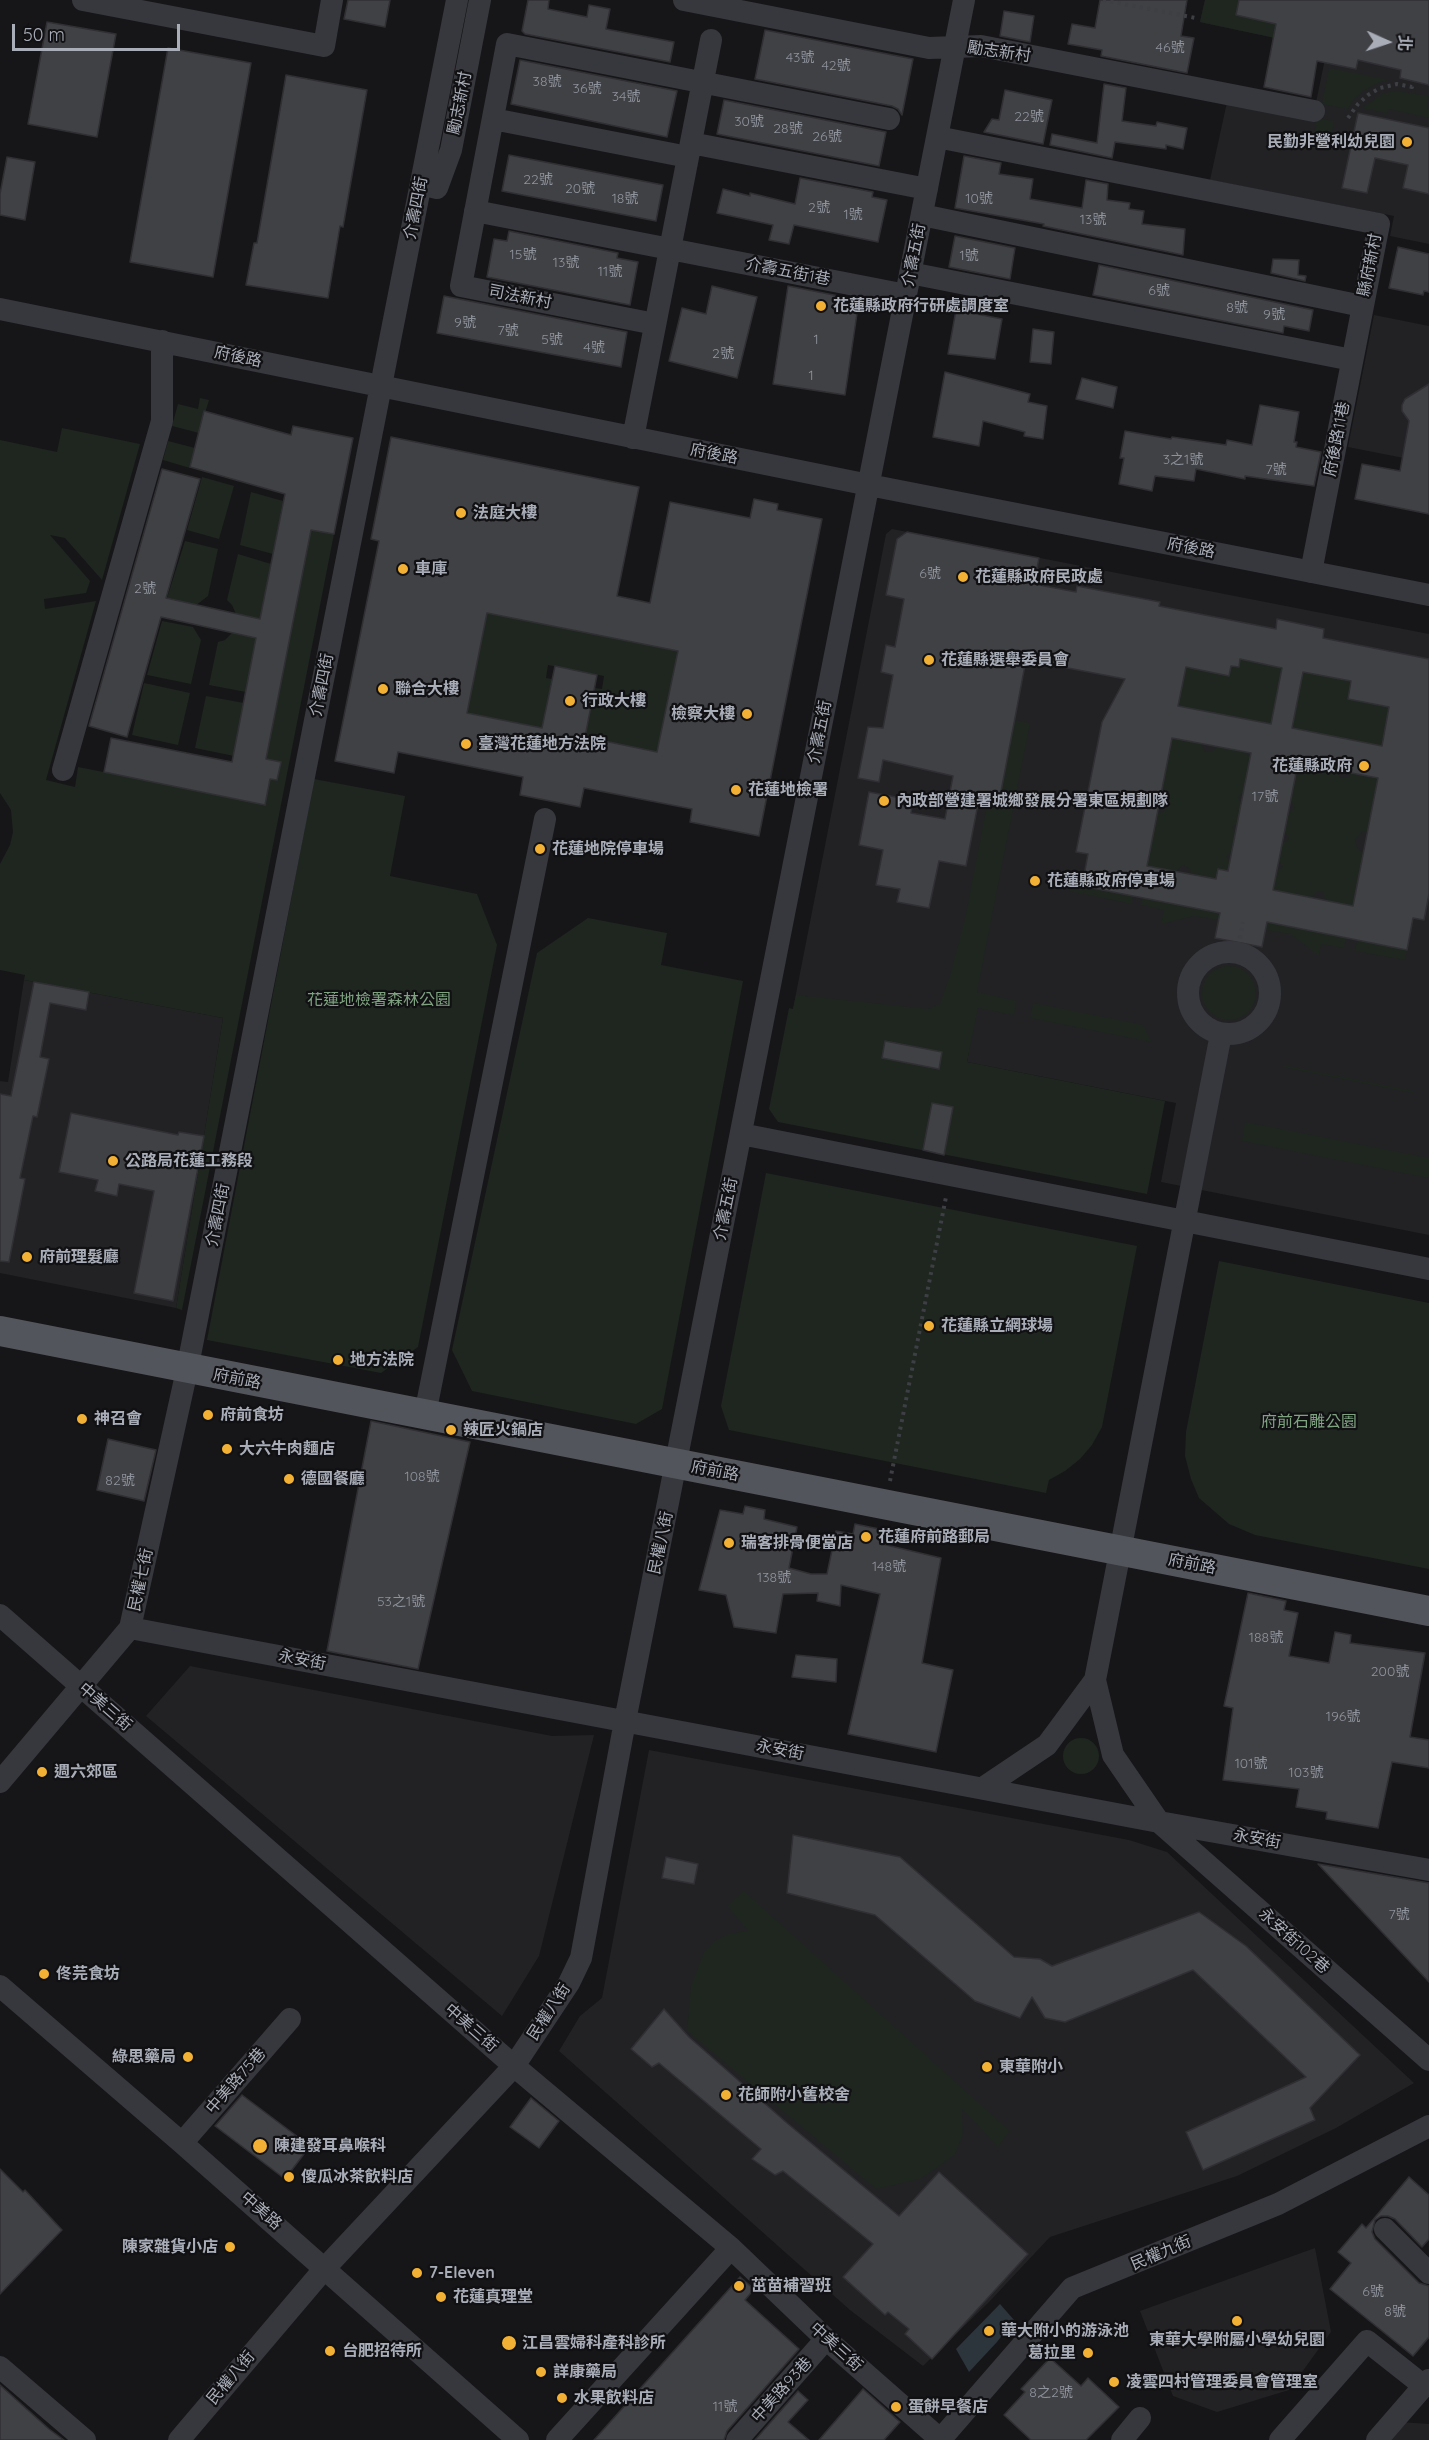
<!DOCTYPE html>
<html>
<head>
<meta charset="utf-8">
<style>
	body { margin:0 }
	#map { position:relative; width:1429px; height:2440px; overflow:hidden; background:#161618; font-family:Quicksand,"Noto Sans TC",sans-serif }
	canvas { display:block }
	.north { position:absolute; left:1357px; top:12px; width:60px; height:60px; -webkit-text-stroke:4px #111113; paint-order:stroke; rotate:93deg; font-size:16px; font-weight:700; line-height:24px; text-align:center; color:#a8adb8 }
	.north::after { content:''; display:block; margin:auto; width:21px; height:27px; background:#a8adb8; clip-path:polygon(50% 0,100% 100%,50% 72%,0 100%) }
	.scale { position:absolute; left:12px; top:24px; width:168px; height:27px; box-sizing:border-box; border:3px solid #a8adb8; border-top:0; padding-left:8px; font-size:18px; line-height:21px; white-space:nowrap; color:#a8adb8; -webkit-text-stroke:4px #111113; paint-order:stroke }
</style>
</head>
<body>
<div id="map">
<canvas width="1429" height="2440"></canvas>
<div class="north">北</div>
<div class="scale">50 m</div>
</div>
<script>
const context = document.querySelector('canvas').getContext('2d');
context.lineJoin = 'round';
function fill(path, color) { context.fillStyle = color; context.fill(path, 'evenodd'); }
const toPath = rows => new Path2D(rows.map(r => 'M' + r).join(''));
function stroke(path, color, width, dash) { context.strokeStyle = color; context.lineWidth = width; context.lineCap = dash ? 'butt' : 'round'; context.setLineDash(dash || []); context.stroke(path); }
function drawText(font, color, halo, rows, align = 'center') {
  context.font = font + ' Quicksand,"Noto Sans TC",sans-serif'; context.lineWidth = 4.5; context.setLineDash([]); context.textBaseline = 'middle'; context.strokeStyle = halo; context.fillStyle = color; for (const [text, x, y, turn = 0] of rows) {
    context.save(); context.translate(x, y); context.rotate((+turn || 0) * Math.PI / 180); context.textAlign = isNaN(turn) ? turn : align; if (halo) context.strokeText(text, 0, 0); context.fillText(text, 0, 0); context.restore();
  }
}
const built = toPath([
	[1205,0,1429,0,1429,244,1390,236,1394,216,1210,180,1227,102,1313,117,1327,49,1200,22],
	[1374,315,1429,326,1429,463,1348,447],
	[892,529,1429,634,1429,1235,1161,1182,1176,1103,967,1062,970,1044,793,1009,886,534],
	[24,980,223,1018,176,1308,0,1273,0,1081,8,1082],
	[190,1666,552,1736,594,1735,539,1956,502,2016,146,1716],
	[649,1750,1129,1840,1167,1852,1414,2083,1336,2128,1237,2176,1050,2237,989,2302,923,2366,850,2310,559,2051,580,2016,602,1998],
	[1315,2248,1331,2332,1289,2390,1217,2412,1173,2396,1140,2311],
	[1385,2421,1429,2424,1429,2440,1371,2440]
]);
const green = toPath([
	[1205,0,1239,0,1236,15,1341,38,1335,65,1330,64,1332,50,1200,22],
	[1329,68,1389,80,1378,83,1365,90,1353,100,1348,109,1322,104],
	[1395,91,1429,96,1427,108,1429,109,1429,118,1389,109,1387,113,1362,108,1382,94],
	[1227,102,1334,121,1330,146,1313,142,1316,122,1226,105],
	[200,398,209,400,199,433,172,426,178,404,198,409],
	[62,428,140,444,102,580,65,538,50,535,90,581,86,593,44,599,45,609,96,601,46,780,75,787,78,767,265,804,262,777,277,780,281,762,266,759,288,525,334,534,182,1310,176,1308,223,1018,24,980,25,975,0,970,0,864,10,845,13,832,11,810,0,793,0,440,57,452],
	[168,441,195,448,190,468,163,460],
	[202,477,234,486,219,539,187,530],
	[251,492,283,501,273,554,240,545],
	[185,541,218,549,208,596,195,606,167,598],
	[238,554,271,564,260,619,236,614,232,605,227,600],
	[487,613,678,651,657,752,585,737,595,688,602,689,604,676,548,665,546,678,552,679,542,728,467,713],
	[162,621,193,627,201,640,191,684,147,675],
	[232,633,256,638,246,692,209,685,218,642,225,640],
	[1188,656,1239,667,1240,659,1282,668,1271,724,1178,706],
	[1303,672,1351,681,1348,699,1365,702,1368,685,1392,696,1384,746,1292,728],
	[144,683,190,693,178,745,132,735],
	[206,696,244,703,234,756,195,748],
	[1014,720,1030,723,977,992,1017,1001,1014,1015,978,1008,967,1062,1165,1101,1147,1194,778,1122,769,1109,789,1008,793,1009,796,995,928,1009,940,1004,950,975,965,919,988,800,999,802,1011,742,1003,740],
	[1172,738,1201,743,1205,752,1213,751,1216,746,1251,753,1243,793,1238,797,1241,803,1238,823,1232,827,1236,833,1232,852,1226,856,1230,862,1228,871,1218,869,1216,879,1191,874,1190,869,1183,865,1176,871,1147,866,1158,813,1163,812,1170,804,1167,794,1162,791],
	[1298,763,1336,770,1340,778,1349,777,1351,773,1378,778,1367,831,1362,832,1355,840,1358,850,1363,852,1353,906,1326,901,1323,892,1318,891,1311,898,1273,890,1277,871,1283,867,1279,861,1283,842,1287,842,1289,838,1285,832,1289,812,1295,808,1291,802],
	[314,779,405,796,390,876,477,894,497,945,418,1347,381,1373,207,1340],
	[1073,871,1084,873,1082,886,1133,896,1132,904,1069,891],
	[1142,898,1220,913,1219,920,1194,916,1161,924,1164,910,1141,905],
	[588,918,667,933,661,965,743,981,662,1409,636,1424,472,1391,452,1350,537,953],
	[1267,922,1346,938,1344,948,1321,944,1319,956,1290,934,1266,930],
	[1357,940,1407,950,1405,960,1355,951],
	'1202 993a27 27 0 1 1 54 0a27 27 0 1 1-54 0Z',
	[1033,1003,1143,1025,1152,1042,1030,1018],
	[1283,1065,1413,1091,1413,1093,1283,1067],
	[1245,1122,1429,1158,1429,1178,1242,1141],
	[766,1173,1137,1246,1102,1427,1092,1445,1080,1459,1065,1471,1049,1480,1046,1493,729,1430,721,1406],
	[1219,1261,1429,1303,1429,1569,1255,1535,1229,1524,1199,1498,1191,1479,1185,1456,1186,1432],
	'1063 1756a18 18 0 1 1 36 0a18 18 0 1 1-36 0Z',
	[744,1891,1010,2131,998,2147,962,2109,963,2135,955,2155,920,2179,876,2189,687,2031,691,1986,704,1952,713,1942,728,1934,748,1931,727,1906]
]);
const water = toPath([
	[1000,2304,1014,2320,997,2342,969,2372,956,2349]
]);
const building = toPath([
	[348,0,390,0,385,27,344,19,348,0],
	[528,0,549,0,548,9,587,17,589,5,610,9,606,29,674,42,670,62,525,34,522,31,528,0],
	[1100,0,1187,0,1181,36,1194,38,1187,73,1101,56,1102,50,1068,44,1072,24,1095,28,1100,0],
	[1239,0,1429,0,1429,85,1400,78,1401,70,1358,60,1356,69,1317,61,1311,97,1264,87,1276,24,1236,15,1239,0],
	[1004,11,1034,16,1030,42,1000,36,1004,11],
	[47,22,116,34,97,137,28,124,47,22],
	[765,30,913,59,902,115,898,109,892,106,755,79,765,30],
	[168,48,251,63,213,277,130,262,168,48],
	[520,60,677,91,667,137,511,104,520,60],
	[286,75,367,90,343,227,340,226,328,298,246,285,254,243,257,243,286,75],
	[1104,84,1126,88,1122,121,1156,126,1157,122,1187,128,1183,149,1166,145,1166,149,1115,142,1112,158,1050,145,1052,134,1097,143,1104,84],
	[1005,90,1052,100,1043,144,984,132,992,119,999,120,1005,90],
	[724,100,886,132,879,166,717,134,724,100],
	[1358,113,1429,128,1429,194,1403,188,1408,165,1375,158,1367,193,1342,188,1358,113],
	[509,155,663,185,656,221,502,191,509,155],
	[964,156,1001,163,999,174,1033,179,1030,199,1082,208,1086,180,1108,184,1107,200,1130,203,1129,209,1144,211,1142,224,1185,229,1183,255,1043,226,1044,224,955,208,964,156],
	[7,157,35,162,25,220,0,215,0,194,7,157],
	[800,178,873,192,872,197,887,200,878,242,794,225,789,244,769,240,773,225,717,213,723,189,750,196,750,193,795,204,800,178],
	[509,231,618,253,617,258,638,262,630,305,487,277,494,239,507,241,509,231],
	[955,236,1015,248,1010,279,949,267,955,236],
	[1398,247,1429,254,1429,292,1424,291,1423,295,1389,288,1398,247],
	[1273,259,1299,260,1298,275,1306,276,1305,281,1271,273,1273,259],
	[1099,265,1313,310,1309,331,1284,326,1283,333,1093,295,1099,265],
	[712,286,757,297,737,378,669,361,682,308,706,314,712,286],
	[788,286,859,300,845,395,773,384,788,286],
	[444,296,627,332,621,367,437,333,444,296],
	[956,310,1002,319,995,359,948,354,956,310],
	[1033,329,1054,332,1051,364,1030,362,1033,329],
	[945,372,1030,394,1028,402,1047,406,1043,439,1024,436,1025,432,983,421,979,446,933,437,945,372],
	[1082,378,1117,387,1113,408,1076,399,1082,378],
	[1429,384,1429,514,1355,499,1362,464,1400,471,1409,421,1402,411,1402,405,1405,399,1429,384],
	[1260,405,1299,412,1294,442,1297,442,1296,447,1321,452,1314,486,1245,476,1245,479,1196,469,1194,481,1155,476,1152,491,1119,484,1124,458,1120,458,1125,431,1171,439,1172,437,1226,445,1227,440,1252,445,1260,405],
	[204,411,291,435,293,426,353,438,334,534,311,530,266,759,281,762,277,780,270,779,265,805,104,772,111,738,232,762,256,638,161,617,127,737,89,726,162,469,200,479,166,598,260,619,285,494,190,467,204,411],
	[391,437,639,487,617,596,650,603,670,502,750,518,754,499,778,504,777,510,822,519,759,836,690,822,692,809,584,788,580,807,520,795,523,777,398,752,394,773,335,761,379,541,371,539,391,437],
	[487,613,678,651,657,752,585,737,597,675,555,666,542,728,467,713,487,613],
	[907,532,1039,558,1034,584,1076,592,1077,586,1160,602,1159,606,1276,629,1277,619,1324,629,1323,638,1429,659,1429,894,1424,920,1413,918,1407,950,1267,922,1262,947,1215,938,1220,913,1082,886,1088,854,1076,852,1102,722,1125,679,1026,660,999,802,979,799,966,866,939,861,929,908,897,902,900,889,876,885,883,850,859,845,869,792,901,798,900,805,912,807,911,813,945,819,953,776,883,760,879,782,858,778,868,727,883,728,893,675,881,672,886,645,895,647,904,599,886,595,897,539,907,532],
	[1240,659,1282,668,1271,724,1178,706,1186,667,1229,676,1231,666,1239,667,1240,659],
	[1303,672,1351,681,1348,699,1389,707,1382,746,1292,728,1303,672],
	[1172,738,1251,753,1228,871,1218,869,1216,879,1147,866,1172,738],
	[1298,763,1378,778,1353,906,1273,890,1298,763],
	[34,982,89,992,86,1010,50,1003,40,1057,49,1059,37,1117,33,1116,20,1178,25,1179,9,1262,0,1261,0,1094,11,1096,34,982],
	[885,1041,942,1052,939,1069,882,1058,885,1041],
	[932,1103,953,1107,944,1155,923,1150,932,1103],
	[71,1113,178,1135,179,1132,204,1136,173,1301,134,1293,154,1191,119,1184,117,1196,95,1191,98,1180,59,1172,71,1113],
	[371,1421,470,1442,418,1669,327,1651,371,1421],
	[108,1439,156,1450,144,1501,97,1490,108,1439],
	[745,1506,765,1510,764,1519,797,1527,789,1568,811,1574,827,1574,836,1531,853,1534,855,1524,884,1530,882,1544,941,1558,922,1663,953,1670,936,1752,848,1734,880,1594,841,1585,840,1606,817,1601,818,1593,783,1594,776,1633,734,1627,726,1595,699,1590,720,1510,743,1514,745,1506],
	[1248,1593,1286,1601,1284,1610,1298,1613,1289,1656,1329,1663,1335,1632,1351,1635,1350,1643,1425,1653,1410,1737,1429,1740,1429,1768,1392,1762,1378,1828,1326,1819,1327,1812,1296,1807,1299,1789,1223,1780,1233,1708,1224,1706,1248,1593],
	[796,1655,837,1659,836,1682,792,1677,796,1655],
	[793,1835,900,1857,1014,1957,1040,1959,1052,1966,1199,1912,1246,1946,1360,2055,1310,2108,1315,2120,1203,2170,1186,2132,1306,2077,1193,1970,1065,2022,1045,2018,1032,1997,1020,2018,975,2001,875,1915,787,1893,793,1835],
	[666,1857,698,1864,694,1884,662,1878,666,1857],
	[1318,1864,1429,1883,1429,1982,1318,1864],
	[664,2009,689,2037,787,2123,899,2216,939,2172,1028,2254,932,2359,905,2334,909,2329,888,2312,885,2315,843,2277,873,2244,783,2171,775,2175,752,2159,761,2149,659,2063,652,2067,631,2049,664,2009],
	[242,2095,310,2146,285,2179,215,2126,242,2095],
	[531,2098,559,2121,539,2148,510,2127,531,2098],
	[0,2169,23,2192,25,2190,62,2230,0,2294,0,2169],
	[1409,2177,1429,2195,1429,2239,1422,2247,1395,2219,1388,2216,1381,2216,1375,2220,1372,2232,1375,2239,1419,2283,1429,2286,1429,2337,1413,2356,1330,2289,1351,2263,1338,2252,1362,2224,1366,2228,1409,2177],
	[740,2277,754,2289,745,2300,799,2349,727,2431,724,2440,594,2440,740,2277],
	[1050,2358,1081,2386,1088,2378,1119,2407,1086,2440,1031,2440,1004,2415,1025,2392,1021,2389,1050,2358],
	[0,2385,49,2429,64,2440,0,2440,0,2385],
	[863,2389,900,2422,884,2440,819,2440,863,2389],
	[798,2391,808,2400,788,2422,809,2440,755,2440,798,2391]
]);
const path = toPath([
	[1103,0,1196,18],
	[1348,118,1358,104,1368,95,1380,88,1397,84,1412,87,1413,82],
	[1237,953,1243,922],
	[890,1481,946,1197]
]);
const minor = toPath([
	[83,0,324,46,332,0],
	[684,0,929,48,981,46,1314,111],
	[493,119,688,157],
	[937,137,1379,224,1311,572],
	[691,143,927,189],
	[421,184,437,188,451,150,480,0],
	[475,211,906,295],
	[922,215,1362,306],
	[910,273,1352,360],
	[0,309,869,485,1429,595],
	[655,324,461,286,507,44,889,119],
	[633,438,711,40],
	[63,770,162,421,162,341],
	'1188 993a41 41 0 1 1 82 0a41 41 0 1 1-82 0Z',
	[1221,1034,1095,1680,1113,1755,1159,1822,1429,2060],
	[741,1134,1429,1269],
	[425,1414,545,819],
	[0,1615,514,2066,731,2248,826,2339,941,2440],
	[130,1628,1159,1822,1429,1870],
	[0,1782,130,1628,187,1370,457,0],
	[983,1788,1047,1745,1095,1680],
	[0,1986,182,2143,518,2440],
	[182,2143,290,2019],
	[1385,2229,1429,2273],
	[0,2367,85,2440],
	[179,2440,325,2268,514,2066,569,1983,581,1958,625,1721,964,0],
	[557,2440,731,2248],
	[737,2440,826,2339],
	[940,2440,1072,2288,1278,2204,1429,2126],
	[1122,2440,1140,2418],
	[1280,2440,1367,2341,1424,2386],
	[1377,2440,1429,2380]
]);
const major = toPath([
	[0,1331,1429,1611]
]);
const markers = [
	[1407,142,6,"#f2b134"],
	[821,306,6,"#f2b134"],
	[461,513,6,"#f2b134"],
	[403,569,6,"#f2b134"],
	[963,577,6,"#f2b134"],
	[929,660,6,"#f2b134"],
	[383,689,6,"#f2b134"],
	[570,701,6,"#f2b134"],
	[747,714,6,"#f2b134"],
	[466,744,6,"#f2b134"],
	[1364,766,6,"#f2b134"],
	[736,790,6,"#f2b134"],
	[884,801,6,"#f2b134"],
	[540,849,6,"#f2b134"],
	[1035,881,6,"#f2b134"],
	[113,1161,6,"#f2b134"],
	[27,1257,6,"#f2b134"],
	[929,1326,6,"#f2b134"],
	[338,1360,6,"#f2b134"],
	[208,1415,6,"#f2b134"],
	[82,1419,6,"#f2b134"],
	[451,1430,6,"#f2b134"],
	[227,1449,6,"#f2b134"],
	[289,1479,6,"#f2b134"],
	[866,1537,6,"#f2b134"],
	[729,1543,6,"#f2b134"],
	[42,1772,6,"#f2b134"],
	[44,1974,6,"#f2b134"],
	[188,2057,6,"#f2b134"],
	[987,2067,6,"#f2b134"],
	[726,2095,6,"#f2b134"],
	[260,2146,8,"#f2b134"],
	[289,2177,6,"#f2b134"],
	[230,2247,6,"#f2b134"],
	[417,2273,6,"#f2b134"],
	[739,2286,6,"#f2b134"],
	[441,2297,6,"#f2b134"],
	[1237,2321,6,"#f2b134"],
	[989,2331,6,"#f2b134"],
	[509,2343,8,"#f2b134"],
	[330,2351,6,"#f2b134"],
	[1088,2353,6,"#f2b134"],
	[541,2372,6,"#f2b134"],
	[1114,2382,6,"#f2b134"],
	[562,2398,6,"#f2b134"],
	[896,2407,6,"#f2b134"]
];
const numberNames = [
	["46號",1170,48],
	["43號",800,58],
	["42號",836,66],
	["38號",547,82],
	["36號",587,89],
	["34號",626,97],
	["22號",1029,117],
	["30號",749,122],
	["28號",788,129],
	["26號",827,137],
	["22號",538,180],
	["20號",580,189],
	["18號",625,199],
	["10號",979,199],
	["2號",819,208],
	["1號",853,215],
	["13號",1093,220],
	["15號",523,255],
	["1號",969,256],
	["13號",566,263],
	["11號",610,272],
	["6號",1159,291],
	["8號",1237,308],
	["9號",1274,315],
	["9號",465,323],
	["7號",508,331],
	["5號",552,340],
	["1",816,340],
	["4號",594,348],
	["2號",723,354],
	["1",811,376],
	["3之1號",1183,460],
	["7號",1276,470],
	["6號",930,574],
	["2號",145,589],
	["17號",1265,797],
	["108號",422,1477],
	["82號",120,1481],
	["148號",889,1567],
	["138號",774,1578],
	["53之1號",401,1602],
	["188號",1266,1638],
	["200號",1390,1672],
	["196號",1343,1717],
	["101號",1251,1764],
	["103號",1306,1773],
	["7號",1399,1915],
	["6號",1373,2292],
	["8號",1395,2312],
	["8之2號",1051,2393],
	["11號",725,2407]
];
const streetNames = [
	["勵志新村",999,52,8],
	["勵志新村",460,103,-79],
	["介壽四街",416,208,-79],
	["介壽五街",914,255,-79],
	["縣府新村",1370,265,-79],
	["介壽五街1巷",788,272,11],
	["司法新村",520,297,11],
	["府後路",238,357,12],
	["府後路11巷",1337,439,-79],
	["府後路",714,454,11],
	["府後路",1191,548,11],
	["介壽四街",322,685,-79],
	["介壽五街",820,732,-79],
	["介壽五街",726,1209,-79],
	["介壽四街",218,1215,-79],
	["府前路",237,1379,11],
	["府前路",715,1471,11],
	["民權八街",661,1543,-78],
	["府前路",1192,1564,11],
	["民權七街",141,1580,-78],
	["永安街",302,1660,11],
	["中美三街",105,1707,41],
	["永安街",780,1750,11],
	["永安街",1257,1839,10],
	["永安街102巷",1294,1941,42],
	["民權八街",549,2012,-57],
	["中美三街",471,2028,41],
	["中美路75巷",236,2081,-49],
	["中美路",261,2211,41],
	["民權九街",1161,2253,-23],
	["中美三街",836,2347,42],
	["民權八街",231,2378,-50],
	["中美路93巷",782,2390,-48]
];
const poiNames = [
	["民勤非營利幼兒園",1395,142,"right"],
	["花蓮縣政府行研處調度室",833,306],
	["法庭大樓",473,513],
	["車庫",415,569],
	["花蓮縣政府民政處",975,577],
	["花蓮縣選舉委員會",941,660],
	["聯合大樓",395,689],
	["行政大樓",582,701],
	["檢察大樓",735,714,"right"],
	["臺灣花蓮地方法院",478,744],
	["花蓮縣政府",1352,766,"right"],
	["花蓮地檢署",748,790],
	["內政部營建署城鄉發展分署東區規劃隊",896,801],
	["花蓮地院停車場",552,849],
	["花蓮縣政府停車場",1047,881],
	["公路局花蓮工務段",125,1161],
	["府前理髮廳",39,1257],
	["花蓮縣立網球場",941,1326],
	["地方法院",350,1360],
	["府前食坊",220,1415],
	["神召會",94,1419],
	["辣匠火鍋店",463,1430],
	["大六牛肉麵店",239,1449],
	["德國餐廳",301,1479],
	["花蓮府前路郵局",878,1537],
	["瑞客排骨便當店",741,1543],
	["週六郊區",54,1772],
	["佟芫食坊",56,1974],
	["綠思藥局",176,2057,"right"],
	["東華附小",999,2067],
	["花師附小舊校舍",738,2095],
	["陳建發耳鼻喉科",274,2146],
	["傻瓜冰茶飲料店",301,2177],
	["陳家雜貨小店",218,2247,"right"],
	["7-Eleven",429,2273],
	["茁苗補習班",751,2286],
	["花蓮真理堂",453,2297],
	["華大附小的游泳池",1001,2331],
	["東華大學附屬小學幼兒園",1237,2340,"center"],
	["江昌雲婦科產科診所",522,2343],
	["台肥招待所",342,2351],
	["葛拉里",1076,2353,"right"],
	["詳康藥局",553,2372],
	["凌雲四村管理委員會管理室",1126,2382],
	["水果飲料店",574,2398],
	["蛋餅早餐店",908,2407]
];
const parkNames = [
	["花蓮地檢署森林公園",379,1000],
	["府前石雕公園",1309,1422]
];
fill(built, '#222225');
fill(green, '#1e261f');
fill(water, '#2c353c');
fill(building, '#404145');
stroke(building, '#303034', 1.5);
stroke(path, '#3d3f44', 4, [3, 4.5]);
stroke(minor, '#37383d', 22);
stroke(major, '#53555c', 30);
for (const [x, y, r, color] of markers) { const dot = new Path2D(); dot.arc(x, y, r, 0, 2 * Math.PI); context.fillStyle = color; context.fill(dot); stroke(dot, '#111113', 2); }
drawText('14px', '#8e929b', null, numberNames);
drawText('16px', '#a8adb8', '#111113', streetNames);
drawText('bold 16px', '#a8adb8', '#111113', poiNames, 'left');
drawText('16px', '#7fa381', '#111113', parkNames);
</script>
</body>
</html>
